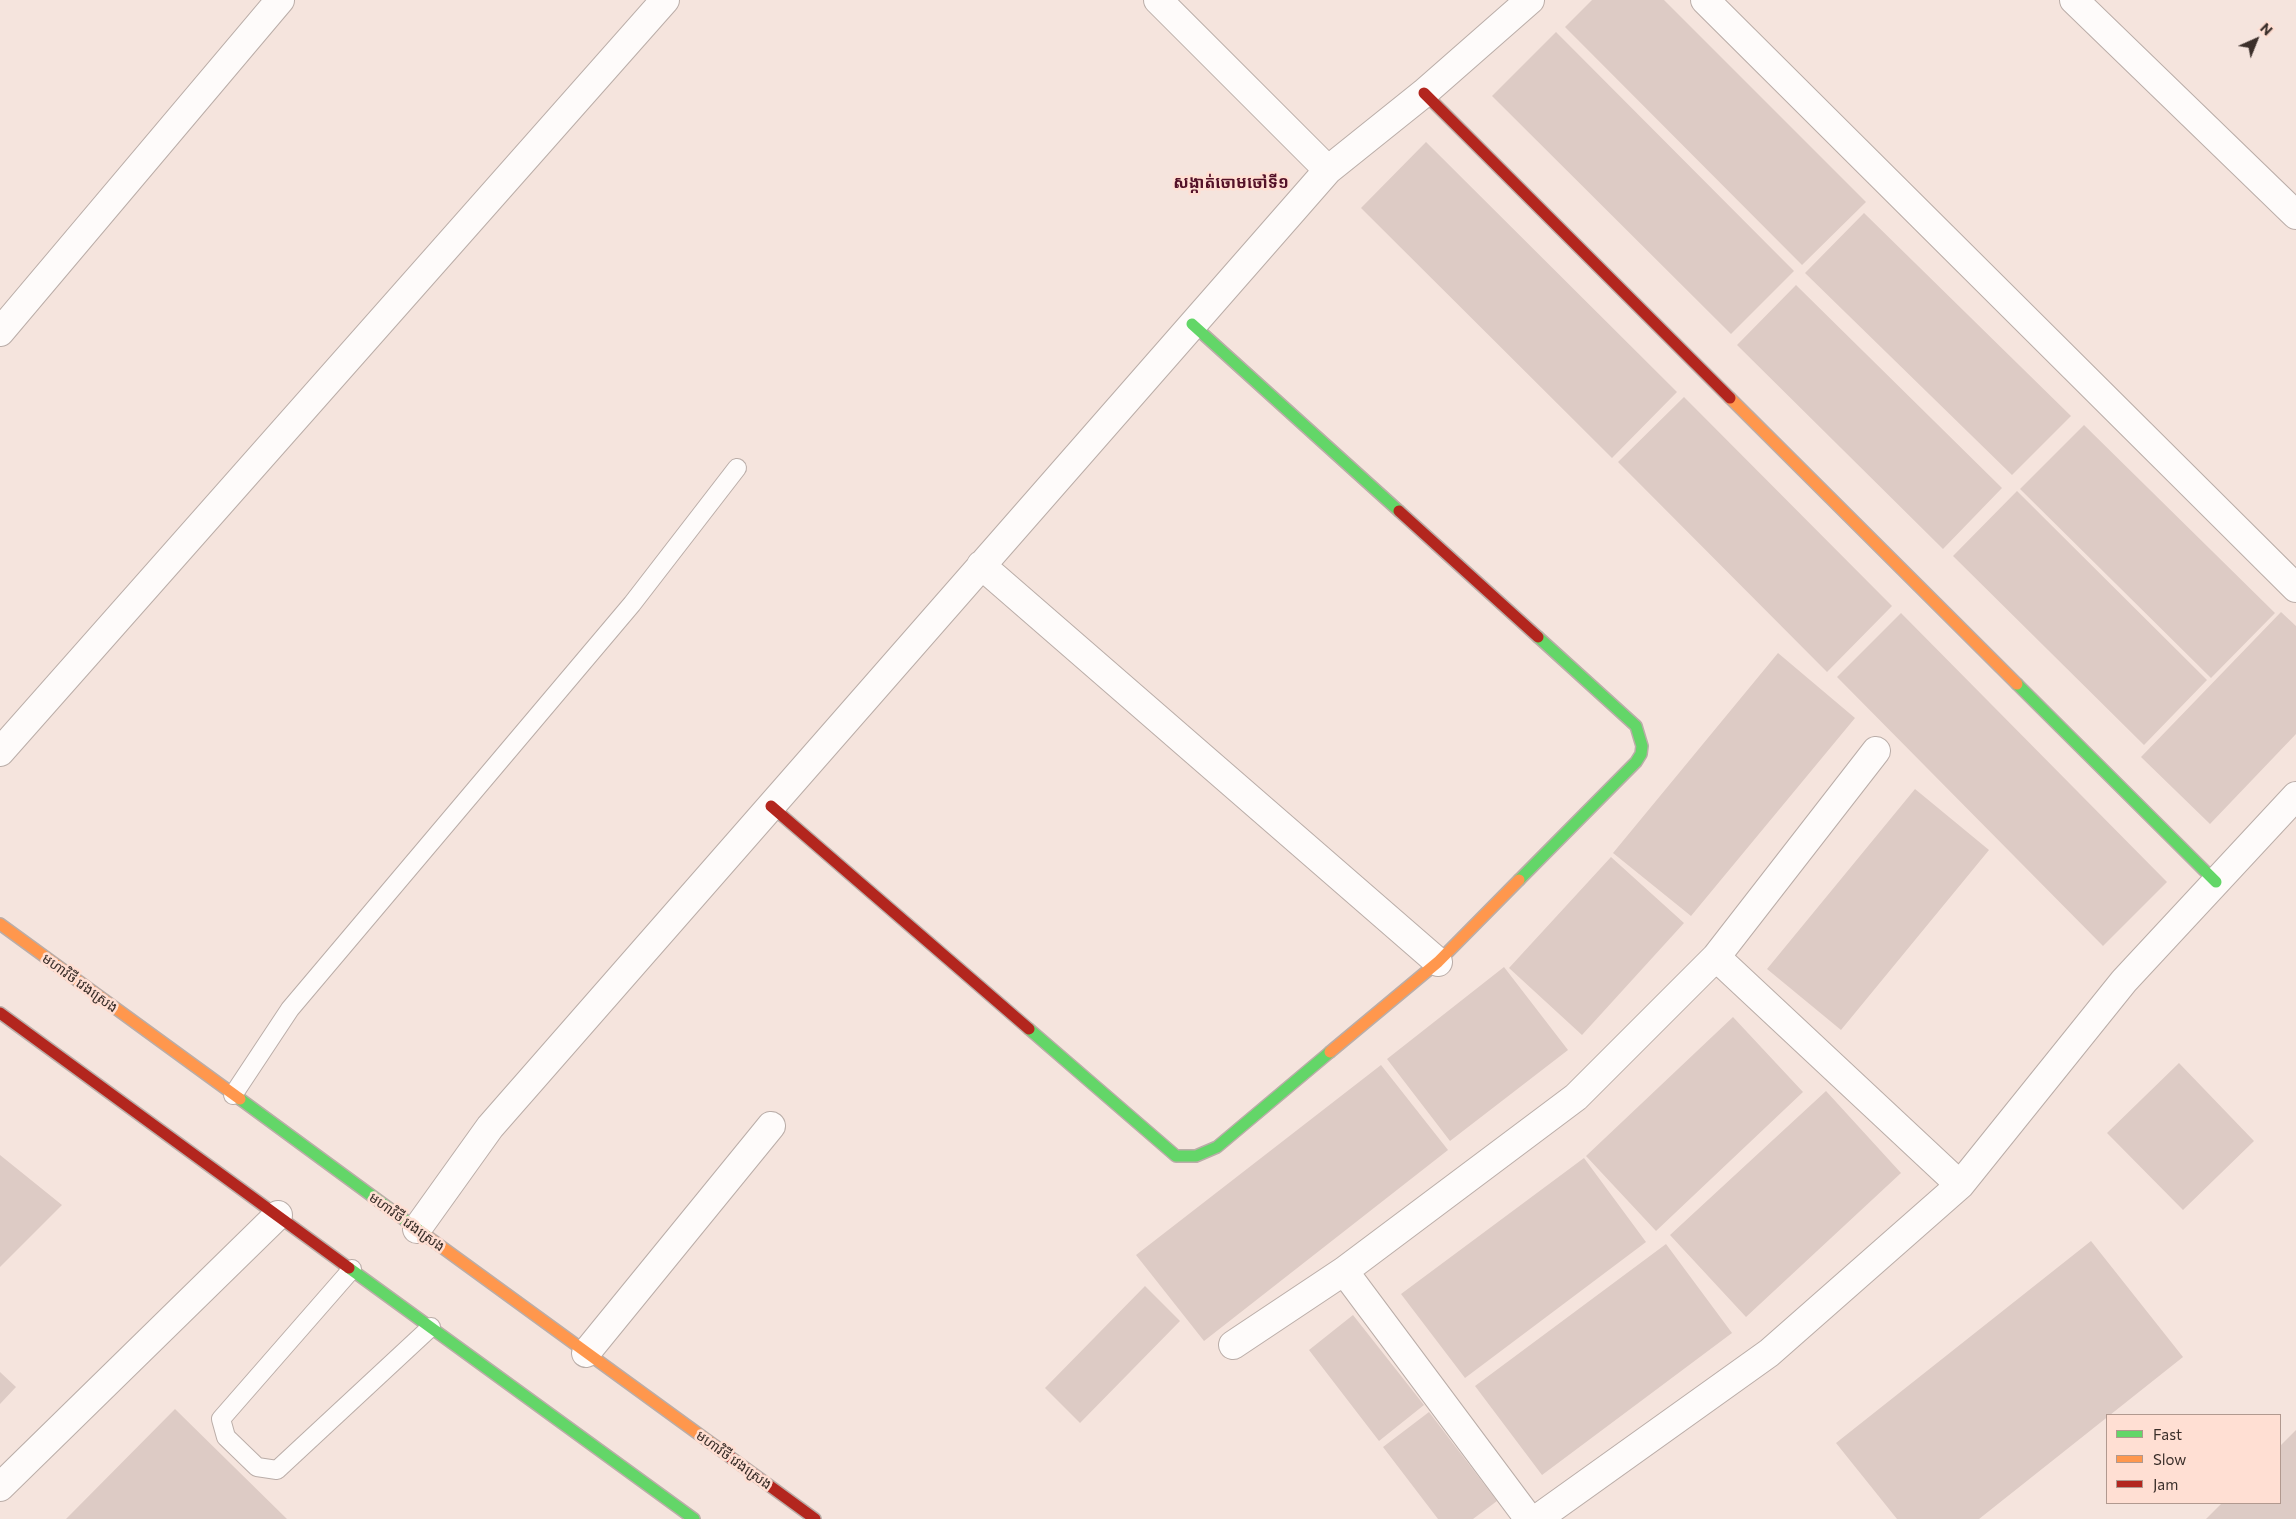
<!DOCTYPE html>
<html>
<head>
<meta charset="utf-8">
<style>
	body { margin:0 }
	#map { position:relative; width:2296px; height:1519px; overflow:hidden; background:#f5e4dd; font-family:Commissioner,sans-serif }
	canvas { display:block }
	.legend { position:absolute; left:2106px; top:1414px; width:175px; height:90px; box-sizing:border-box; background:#ffdfd3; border:1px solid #b1998f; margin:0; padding:6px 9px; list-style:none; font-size:15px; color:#3b2f2a }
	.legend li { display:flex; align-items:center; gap:10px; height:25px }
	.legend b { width:25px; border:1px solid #b1998f }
	.north { position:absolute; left:2231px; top:15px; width:50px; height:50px; -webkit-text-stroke:4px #ffdfd3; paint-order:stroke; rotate:44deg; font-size:14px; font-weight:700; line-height:20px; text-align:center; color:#3b2f2a }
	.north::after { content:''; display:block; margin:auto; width:18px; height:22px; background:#3b2f2a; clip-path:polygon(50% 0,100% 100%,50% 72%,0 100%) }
</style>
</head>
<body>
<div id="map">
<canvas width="2296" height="1519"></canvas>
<ul class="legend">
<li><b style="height:6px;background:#63d668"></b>Fast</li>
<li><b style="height:6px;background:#ff974d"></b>Slow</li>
<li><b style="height:6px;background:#b3261e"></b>Jam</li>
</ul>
<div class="north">N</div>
</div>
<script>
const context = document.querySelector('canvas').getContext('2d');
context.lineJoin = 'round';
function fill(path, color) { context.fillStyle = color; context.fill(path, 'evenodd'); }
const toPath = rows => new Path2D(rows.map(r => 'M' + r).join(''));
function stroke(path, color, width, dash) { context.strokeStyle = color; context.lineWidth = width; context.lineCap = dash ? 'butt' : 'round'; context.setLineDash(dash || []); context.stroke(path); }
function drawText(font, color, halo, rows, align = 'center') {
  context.font = font + ' Commissioner,"Noto Sans Khmer",sans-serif'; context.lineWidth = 5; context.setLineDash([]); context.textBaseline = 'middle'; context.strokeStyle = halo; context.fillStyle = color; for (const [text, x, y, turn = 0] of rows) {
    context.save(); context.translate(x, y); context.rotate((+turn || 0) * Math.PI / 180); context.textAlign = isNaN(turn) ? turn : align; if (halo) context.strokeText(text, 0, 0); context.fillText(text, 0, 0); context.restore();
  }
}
const building = toPath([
	[1592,0,1664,0,1866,202,1802,265,1565,27],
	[1556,32,1794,271,1731,334,1492,96],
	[1426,142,1677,392,1612,458,1361,208],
	[1864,213,2071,416,2012,475,1805,273],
	[1796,285,2002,488,1943,549,1737,345],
	[1684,397,1892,606,1827,672,1618,462],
	[2084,425,2275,613,2211,678,2020,489],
	[2017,491,2207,680,2144,745,1953,556],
	[2281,612,2296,626,2296,734,2210,824,2141,757],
	[1901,613,2167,882,2103,946,1837,677],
	[1778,653,1855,718,1691,916,1613,853],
	[1915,789,1989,850,1841,1030,1767,969],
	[1611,857,1684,923,1582,1035,1509,968],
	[1504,967,1568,1050,1450,1141,1387,1059],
	[1733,1017,1803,1092,1656,1231,1586,1156],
	[2179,1063,2254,1141,2183,1210,2107,1133],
	[1381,1065,1448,1150,1204,1341,1136,1255],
	[1826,1091,1901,1173,1746,1317,1670,1235],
	[0,1155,62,1205,0,1267],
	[1584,1158,1646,1242,1465,1378,1401,1294],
	[2091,1241,2183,1357,1979,1519,1897,1519,1836,1443],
	[1666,1244,1732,1333,1542,1475,1475,1386],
	[1145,1286,1180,1321,1080,1423,1045,1388],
	[1353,1315,1424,1405,1379,1441,1309,1350],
	[0,1372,16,1387,0,1404],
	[175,1409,287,1519,66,1519],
	[1429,1412,1497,1501,1473,1519,1438,1519,1383,1447],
	[2296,1430,2296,1519,2206,1519,2222,1503,2280,1503,2280,1446]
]);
const lane = toPath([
	[233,1095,290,1009,632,604,737,468],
	[352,1269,221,1419,226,1437,257,1467,277,1470,431,1327]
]);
const street = toPath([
	[1158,0,1328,170],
	[1705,0,2296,588],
	[2074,0,2296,215],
	[0,332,280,0],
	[981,565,1438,962],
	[0,752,665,0],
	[1716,957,1960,1185],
	[417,1229,490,1127,1328,170,1424,93,1530,0],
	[1344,1271,1529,1519],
	[1233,1345,1344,1271,1576,1097,1716,957,1876,751],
	[586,1353,771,1126],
	[0,1487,278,1215],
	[1537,1519,1769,1353,1960,1185,2124,981,2296,796]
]);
const fast = toPath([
	[1192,324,1399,511],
	[2017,684,2216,882],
	[1519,880,1636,762,1641,754,1642,746,1636,726,1538,637],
	[1029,1029,1176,1156,1196,1156,1217,1147,1330,1052],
	[240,1099,428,1237],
	[349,1268,694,1519]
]);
const slow = toPath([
	[1730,398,2017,684],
	[0,924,240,1099],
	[1330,1052,1438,962,1519,880],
	[428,1237,715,1446]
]);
const jam = toPath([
	[1424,93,1730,398],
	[1399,511,1538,637],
	[771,806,1029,1029],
	[0,1013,349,1268],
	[715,1446,815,1519]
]);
const streetNames = [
	["មហាវិថី វេងស្រេង",80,983,36],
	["មហាវិថី វេងស្រេង",407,1222,36],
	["មហាវិថី វេងស្រេង",734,1460,36]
];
const quarterNames = [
	["សង្កាត់ចោមចៅទី១",1231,183]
];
fill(building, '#ddcbc5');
stroke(lane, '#baada8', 20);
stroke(street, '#baada8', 30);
stroke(fast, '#baada8', 14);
stroke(slow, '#baada8', 14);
stroke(jam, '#baada8', 14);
stroke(lane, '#fefbfa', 18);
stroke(street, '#fefbfa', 28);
stroke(fast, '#63d668', 11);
stroke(slow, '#ff974d', 11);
stroke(jam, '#b3261e', 11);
drawText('14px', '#3b2f2a', '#ffdfd3', streetNames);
drawText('bold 16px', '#541128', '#ffdfd3', quarterNames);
</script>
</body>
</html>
